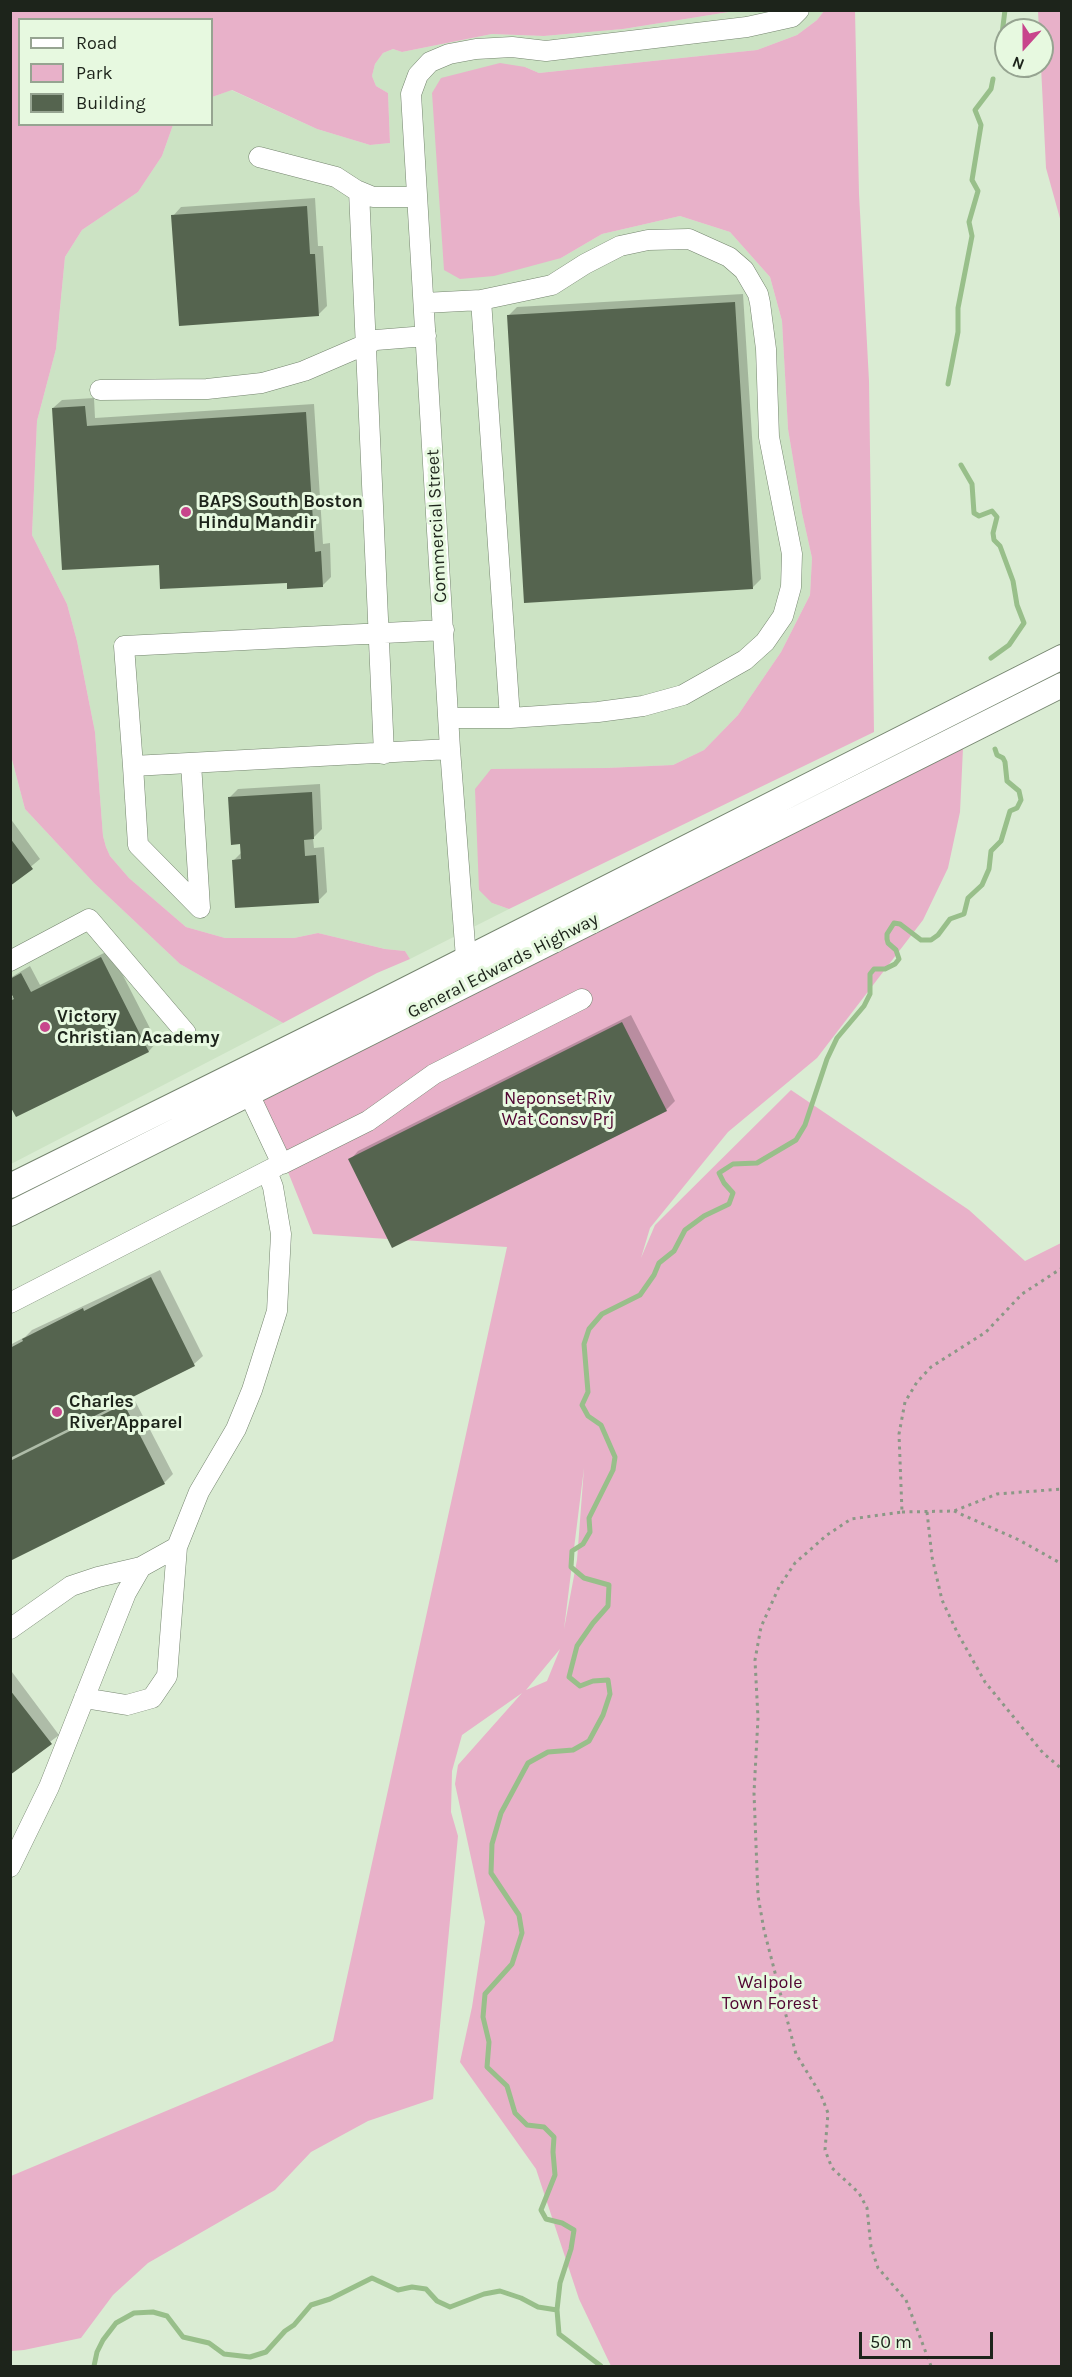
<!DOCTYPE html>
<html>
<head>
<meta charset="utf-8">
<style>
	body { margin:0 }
	#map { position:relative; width:1072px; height:2377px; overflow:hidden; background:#daecd3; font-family:Karla,sans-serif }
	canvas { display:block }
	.frame { position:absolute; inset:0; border:12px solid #1d241b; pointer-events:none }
	.legend { position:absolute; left:18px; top:18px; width:195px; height:108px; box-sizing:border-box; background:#e7f9e0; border:2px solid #96a491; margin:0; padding:8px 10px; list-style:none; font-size:18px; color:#1d241b }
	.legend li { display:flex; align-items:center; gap:12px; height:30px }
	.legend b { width:30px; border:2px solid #96a491 }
	.north { position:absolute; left:994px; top:18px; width:60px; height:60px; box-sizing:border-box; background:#e7f9e0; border:2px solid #96a491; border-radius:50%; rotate:201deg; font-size:16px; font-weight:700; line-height:24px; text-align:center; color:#1d241b }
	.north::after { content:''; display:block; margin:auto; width:21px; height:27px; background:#c8458c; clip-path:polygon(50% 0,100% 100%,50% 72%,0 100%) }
	.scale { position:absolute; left:859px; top:2332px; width:134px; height:27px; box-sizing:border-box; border:3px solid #1d241b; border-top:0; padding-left:8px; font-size:18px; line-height:21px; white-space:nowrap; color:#1d241b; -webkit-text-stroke:4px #e7f9e0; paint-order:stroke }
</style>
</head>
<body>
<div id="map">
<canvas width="1072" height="2377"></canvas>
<div class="frame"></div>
<ul class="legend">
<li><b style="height:8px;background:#fff"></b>Road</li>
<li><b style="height:16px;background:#e8b1c9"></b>Park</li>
<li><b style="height:16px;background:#55644f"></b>Building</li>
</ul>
<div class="north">N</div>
<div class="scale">50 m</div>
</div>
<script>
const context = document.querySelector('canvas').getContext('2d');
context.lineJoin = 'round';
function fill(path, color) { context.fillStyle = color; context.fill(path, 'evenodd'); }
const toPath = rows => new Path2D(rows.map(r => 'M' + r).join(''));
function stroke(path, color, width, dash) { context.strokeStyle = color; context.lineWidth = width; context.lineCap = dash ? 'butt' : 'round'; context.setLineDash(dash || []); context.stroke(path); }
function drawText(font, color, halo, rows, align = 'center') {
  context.font = font + ' Karla,sans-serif'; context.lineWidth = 6; context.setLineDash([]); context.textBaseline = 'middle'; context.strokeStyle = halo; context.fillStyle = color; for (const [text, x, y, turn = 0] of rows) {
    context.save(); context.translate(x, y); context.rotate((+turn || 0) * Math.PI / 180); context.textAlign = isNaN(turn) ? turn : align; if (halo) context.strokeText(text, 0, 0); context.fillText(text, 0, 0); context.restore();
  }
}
const built = toPath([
	[735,11,824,11,817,20,797,35,757,50,539,73,525,67,561,258,602,234,680,216,730,232,770,277,782,321,788,429,802,513,812,558,810,595,781,652,738,715,704,750,673,765,606,768,492,903,509,909,410,959,405,951,385,949,318,933,294,938,225,938,186,927,129,878,110,856,106,847,103,836,95,732,77,641,67,604,32,535,37,421,56,349,65,257,82,230,138,192,162,156,173,125,212,124,212,97,231,90,317,129,370,145,390,143,388,93,376,86,372,76,375,64,383,53,393,49,402,52,492,34,544,36,623,29],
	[10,752,25,809,94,883,180,964,283,1023,11,1164]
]);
const green = toPath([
	[10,11,735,11,623,29,544,36,492,34,402,52,393,49,383,53,375,64,372,76,376,86,388,93,390,143,370,145,317,129,232,90,212,97,212,20,20,20,20,124,173,125,162,156,138,192,82,230,65,257,56,349,37,421,32,535,67,604,77,641,95,732,103,836,106,847,110,856,129,878,186,927,225,938,294,938,318,933,385,949,405,951,410,959,377,973,283,1023,180,964,94,883,25,809,10,752],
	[824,11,855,11,859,194,869,381,874,732,509,909,492,903,479,890,475,789,491,769,606,768,673,765,704,750,738,715,781,652,810,595,812,558,802,513,788,429,782,321,770,277,730,232,680,216,602,234,561,258,494,276,460,279,444,270,432,93,441,78,500,63,525,67,539,73,757,50,797,35,817,20],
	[1038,11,1061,11,1061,222,1046,168,1041,66,1042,30,1039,30],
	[963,748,960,812,948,868,923,920,817,1058,728,1132,650,1228,641,1258,655,1225,791,1090,969,1210,1025,1261,1061,1243,1061,2366,611,2366,579,2299,536,2169,460,2062,472,2007,485,1922,455,1784,458,1765,522,1693,462,1735,452,1771,451,1812,458,1836,433,2099,368,2121,311,2152,275,2190,148,2263,113,2295,81,2338,24,2350,11,2351,11,2176,333,2041,507,1247,313,1234,257,1095],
	[584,1468,577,1560,564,1629],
	[560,1649,547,1681,526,1690]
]);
const shadow = toPath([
	[315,198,318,246,323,246,327,306,319,314,173,216,181,207],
	[743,294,761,579,752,588,508,316,517,307],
	[94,398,95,418,314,404,323,544,330,543,331,577,322,586,160,563,53,408,62,400],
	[320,784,322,829,313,838,314,848,324,847,327,892,318,901,233,861,242,852,229,798,238,789],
	[10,818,40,859,10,884],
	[110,950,157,1042,149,1051,17,1115,10,1102,10,998,15,996,10,988,10,978,30,966,40,985],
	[631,1015,675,1101,666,1110,350,1160,358,1151],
	[160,1270,203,1356,194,1364,132,1395,173,1474,164,1483,10,1559,10,1345,25,1337,32,1330],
	[12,1672,59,1735,10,1773,10,1673]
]);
const stream = toPath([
	[999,58,1005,10],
	[948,384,958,332,958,308,972,236,969,222,978,191,972,180,981,125,975,110,991,89,993,79],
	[961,465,972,484,974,513,979,516,992,511,997,517,993,533,994,540,1000,546,1013,581,1017,605,1024,623,1009,645,991,658],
	[94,2366,97,2352,103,2340,116,2323,134,2313,153,2312,167,2316,183,2337,209,2343,224,2354,250,2357,266,2352,285,2331,294,2325,311,2305,330,2299,372,2278,398,2290,412,2287,426,2289,437,2301,450,2307,484,2294,500,2291,521,2298,538,2307,557,2310],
	[601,2366,559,2334,557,2310,560,2283,571,2249,574,2230,562,2223,546,2219,541,2210,555,2175,553,2152,554,2137,544,2127,527,2125,515,2113,507,2086,487,2067,489,2042,483,2017,485,1994,512,1964,522,1933,519,1915,491,1873,492,1844,501,1813,528,1763,548,1752,573,1750,589,1741,603,1715,610,1694,608,1680,593,1681,580,1686,569,1677,577,1646,593,1623,608,1606,609,1585,584,1578,571,1567,572,1551,583,1544,590,1532,589,1518,613,1470,615,1457,601,1425,588,1416,582,1405,588,1392,584,1344,589,1329,602,1314,640,1295,654,1275,659,1263,674,1251,685,1230,704,1216,729,1204,733,1193,724,1183,719,1173,733,1164,757,1163,796,1140,805,1125,827,1059,837,1038,864,1006,870,994,870,974,874,969,885,969,895,964,899,959,896,950,888,943,887,939,887,934,894,923,900,924,921,940,931,940,938,935,950,919,964,914,968,898,982,885,989,869,991,851,1001,841,1010,811,1017,808,1021,800,1019,791,1007,781,1005,762,1003,758,997,755,995,749]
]);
const building = toPath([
	[307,206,310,254,315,254,319,316,179,326,171,215],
	[735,302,753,589,524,603,507,315],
	[85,406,87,426,306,412,315,552,321,551,323,587,287,589,287,583,160,589,159,565,62,570,52,408],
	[312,792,314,839,304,840,305,856,316,855,319,903,235,908,232,860,241,859,240,844,231,845,228,797],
	[10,838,33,869,10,886],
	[101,957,149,1052,16,1117,10,1106,10,1001,14,999,10,991,10,979,21,973,31,992],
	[622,1022,667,1111,392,1248,348,1159],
	[151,1277,195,1366,10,1458,10,1348,23,1341,22,1339,83,1308,84,1311],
	[124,1404,165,1484,10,1561,10,1461],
	[10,1690,52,1744,10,1775]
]);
const path = toPath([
	[954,1511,1019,1540,1062,1564],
	[902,1512,954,1511,997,1494,1062,1489],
	[927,1512,932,1557,942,1600,957,1632,985,1682,1043,1753,1062,1769],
	[931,2366,906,2300,878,2268,871,2247,867,2208,859,2193,832,2168,825,2150,828,2113,821,2095,796,2054,764,1930,758,1896,754,1793,758,1718,755,1660,761,1627,779,1587,795,1563,827,1535,851,1519,902,1512,899,1434,905,1402,917,1382,931,1367,986,1332,1022,1294,1062,1268]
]);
const minor = toPath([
	[259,157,336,177,356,190,373,197,417,197],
	[359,191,384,754],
	[481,300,510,718],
	[424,303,481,300,552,285,585,264,620,246,648,240,689,239,729,257,744,270,758,294,760,303,766,349,769,437,792,554,791,587,783,616,765,642,745,660,683,695,643,706,598,712,510,718,449,718],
	[100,390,207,389,262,383,304,371,376,340,426,336],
	[191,763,200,908],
	[133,766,124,646,444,630],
	[200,908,138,845,133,766,450,749],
	[466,958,450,749,411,94,418,75,430,62,449,54,476,49,512,47,546,51,747,27,792,17,799,10],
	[10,961,89,919,186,1033],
	[249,1094,282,1164,368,1121,434,1074,582,999],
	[10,1303,277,1166],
	[10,1629,71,1586,98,1577,141,1567,177,1547,199,1492,236,1429,252,1390,277,1311,281,1234,273,1187,267,1171],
	[84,1698,127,1705,152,1698,167,1676,177,1547],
	[10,1867,49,1787,126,1593,141,1567]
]);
const major = toPath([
	[10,1186,379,1003,1062,657],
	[10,1214,1062,685]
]);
const markers = [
	[186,512,6,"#c8458c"],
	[45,1027,6,"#c8458c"],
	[57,1412,6,"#c8458c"]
];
const poiNames = [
	["BAPS South Boston",198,502],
	["Hindu Mandir",198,523],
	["Victory",57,1017],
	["Christian Academy",57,1038],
	["Charles",69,1402],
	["River Apparel",69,1423]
];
const streetNames = [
	["Commercial Street",437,526,-93],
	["General Edwards Highway",503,966,-27]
];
const parkNames = [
	["Neponset Riv",558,1099],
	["Wat Consv Prj",558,1120],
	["Walpole",770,1983],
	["Town Forest",770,2004]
];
fill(built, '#cce3c4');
fill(green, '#e8b1c9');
fill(shadow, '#0003');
stroke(stream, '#98bf8a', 5);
fill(building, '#55644f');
stroke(minor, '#75856f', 21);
stroke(major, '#75856f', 26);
stroke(path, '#8b9886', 3, [3, 4.5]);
stroke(minor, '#fff', 20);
stroke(major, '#fff', 24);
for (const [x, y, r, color] of markers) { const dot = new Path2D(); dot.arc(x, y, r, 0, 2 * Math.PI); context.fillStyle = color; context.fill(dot); stroke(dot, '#e7f9e0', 2); }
drawText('bold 18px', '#1d241b', '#e7f9e0', poiNames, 'left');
drawText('18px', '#1d241b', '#e7f9e0', streetNames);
drawText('18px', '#510432', '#e7f9e0', parkNames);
</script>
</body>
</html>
